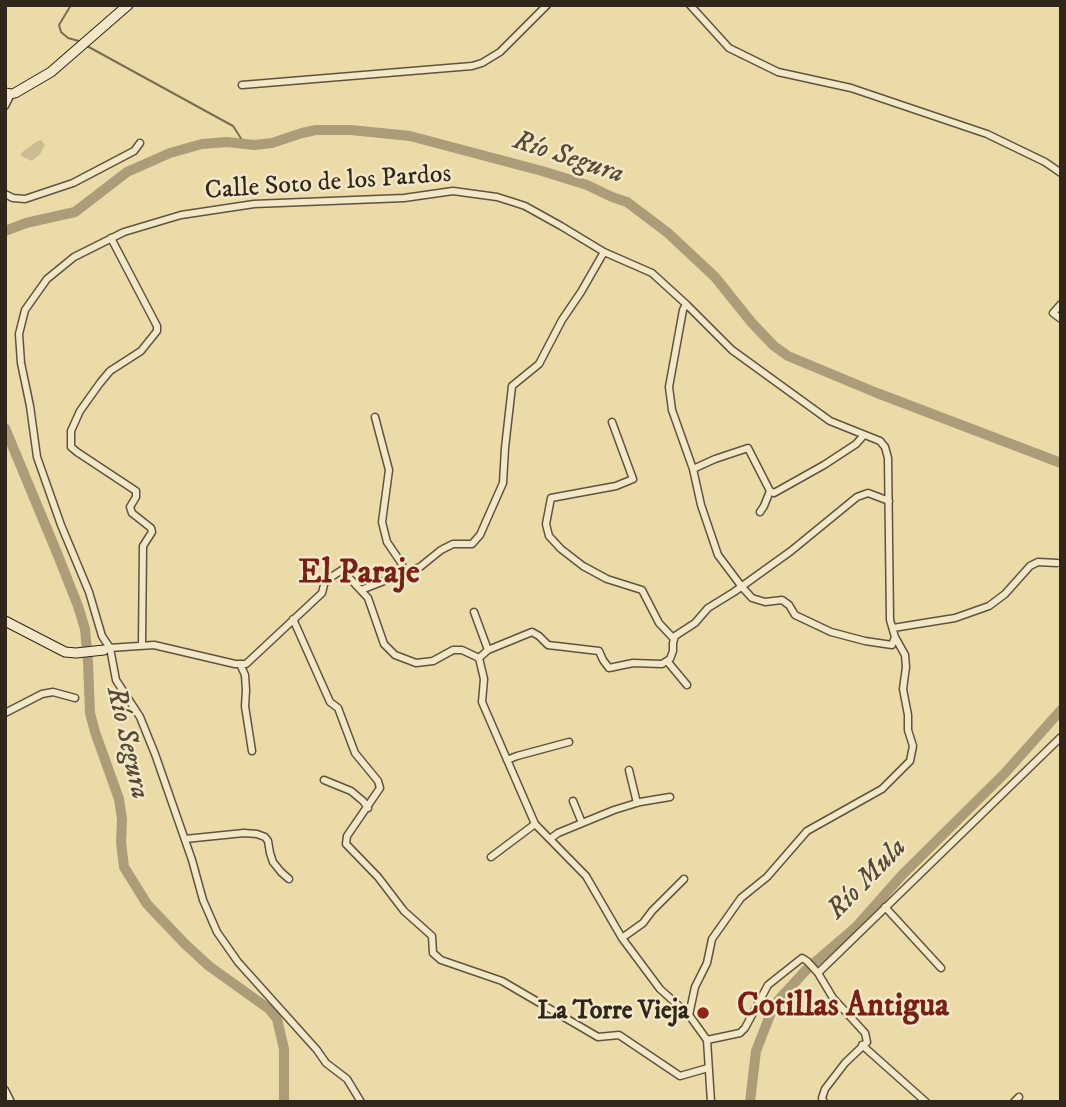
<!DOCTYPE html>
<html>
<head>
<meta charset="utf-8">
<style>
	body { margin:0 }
	#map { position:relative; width:1066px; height:1107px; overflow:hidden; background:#ebdba9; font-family:"IM FELL DW Pica",serif }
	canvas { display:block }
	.frame { position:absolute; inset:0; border:7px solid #31261a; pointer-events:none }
</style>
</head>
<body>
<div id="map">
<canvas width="1066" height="1107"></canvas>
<div class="frame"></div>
</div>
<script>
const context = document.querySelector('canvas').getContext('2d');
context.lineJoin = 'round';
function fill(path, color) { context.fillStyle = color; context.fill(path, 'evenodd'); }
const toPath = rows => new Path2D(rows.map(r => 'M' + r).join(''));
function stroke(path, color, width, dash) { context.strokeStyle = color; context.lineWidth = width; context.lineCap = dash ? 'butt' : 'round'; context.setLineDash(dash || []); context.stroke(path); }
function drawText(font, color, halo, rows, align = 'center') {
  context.font = font + ' "IM FELL DW Pica",serif'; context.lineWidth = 5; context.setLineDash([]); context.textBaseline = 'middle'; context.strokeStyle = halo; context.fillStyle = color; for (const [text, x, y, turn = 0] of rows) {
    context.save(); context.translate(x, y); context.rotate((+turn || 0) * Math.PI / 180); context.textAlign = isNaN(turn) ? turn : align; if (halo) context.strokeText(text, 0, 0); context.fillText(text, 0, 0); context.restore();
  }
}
const green = toPath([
	[41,140,45,145,40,154,32,161,21,156,21,153,36,142]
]);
const stream = toPath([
	[71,5,59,25,61,32,68,38,79,41],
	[87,46,233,126,244,143]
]);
const river = toPath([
	[5,231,26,223,75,212,127,172,170,153,202,144,227,142,254,145,272,143,302,133,316,130,351,130,410,136,542,171,587,185,612,197,627,202,668,233,715,277,752,323,774,346,788,356,877,393,1061,463],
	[5,428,57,553,78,606,85,629,88,662,90,713,95,732,119,799,122,819,121,842,124,867,147,904,185,944,209,966,269,1009,277,1019,284,1049,284,1102],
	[750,1102,756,1051,774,1005,807,969,856,927,902,875,1005,773,1061,710]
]);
const street = toPath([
	[690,5,729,48,778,72,851,88,987,134,1045,162,1061,173],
	[242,85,472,66,482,63,500,52,547,5],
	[5,106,11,94],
	[5,194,13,198,25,199,73,183,134,151,140,143],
	[111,238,157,326,157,331,141,351,110,371,100,383,80,411,71,431,71,447,77,452,136,491,136,497,130,507,132,513,151,528,152,532,143,546,142,645],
	[686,304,683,310,669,387,672,410,693,469],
	[1061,304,1053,313,1061,319],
	[375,417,389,470,382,522,387,542,402,564],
	[612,422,633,479,616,486,551,498,546,524,549,536,561,549,583,566,607,579,642,590,659,623,674,639],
	[864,435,856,444,824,465,774,493,770,491,748,448,715,459,693,469,701,505,718,555,742,587,752,598,765,602,782,600,789,605,795,615,831,632,865,641,892,645,895,637],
	[760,512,764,506,770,491],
	[361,590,420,567,441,550,453,544,472,544,480,535,503,483,505,448,512,386,539,364,562,320,581,292,604,252],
	[474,612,488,650],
	[293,619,330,702,338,708,355,753,378,781,380,788,347,836,346,844,378,877,404,911,432,936,433,953,441,960,502,981,598,1037,619,1035,680,1076,708,1068],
	[893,628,955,618,989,606,1005,594,1030,566,1038,562,1057,563],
	[109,648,154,645,235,664,246,664,322,593,325,581,342,570,368,598,384,644,395,655,416,663,433,661,453,650,462,650,479,658,484,679,482,702,535,824,586,876,622,938,660,989,689,1015,707,1040,711,1102],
	[479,658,488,650,532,632,539,636,548,645,599,651,603,660,609,668,633,663,662,664,670,659,673,651,673,643,675,636,695,623,708,608,734,592,791,551,857,497,868,493,889,501],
	[667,661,687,685],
	[240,664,245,675,246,690,245,706,252,751],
	[5,713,42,694,53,692,75,698],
	[507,760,517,756,569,742],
	[629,770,637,803],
	[324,780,351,791,363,801,368,808],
	[573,801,582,823],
	[185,839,244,833,257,834,265,837,268,841,270,853,273,862,281,872,289,879],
	[550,839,558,833,614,810,640,802,670,797],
	[491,857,535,824],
	[885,907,941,968],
	[622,938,643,923,652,911,684,879],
	[818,973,1061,737],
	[707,1040,740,1033,745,1028,768,985,802,958,807,961,818,973,833,998,865,1033,867,1042,845,1063,825,1089,822,1098,824,1102],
	[862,1045,926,1102],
	[5,1090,11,1102],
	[361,1102,347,1079,326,1063,317,1050,238,962,217,932,203,900,192,860,155,754,140,717,116,680,110,648,102,636,89,592,61,525,37,457,30,406,21,363,19,334,25,310,47,279,74,257,124,232,181,215,254,204,404,198,453,191,497,197,516,203,525,206,561,226,604,252,652,273,686,304,732,350,830,421,880,441,885,447,888,458,890,620,895,637,905,655,906,667,903,689,908,715,908,730,913,746,910,761,882,789,807,831,767,877,741,898,712,939,707,963,695,987,689,1015],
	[1014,1102,1019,1097]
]);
const secondary = toPath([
	[5,93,11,94,15,93,51,72,128,5],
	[5,621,65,652,76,653,104,650]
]);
const markers = [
	[703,1013,7,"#8f2418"]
];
const streetNames = [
	["Calle Soto de los Pardos",328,184,-4]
];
const poiNames = [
	["La Torre Vieja",689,1013]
];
const waterNames = [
	["Río Segura",568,159,18],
	["Río Segura",126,743,77],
	["Río Mula",868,880,-46]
];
const districtNames = [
	["El Paraje",359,575],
	["Cotillas Antigua",843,1008]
];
fill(green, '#cbbc91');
stroke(stream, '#7b6d52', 2);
stroke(river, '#ac9d78', 10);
stroke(street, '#60533e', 9);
stroke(secondary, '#31261a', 11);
stroke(street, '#f2e8c7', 6);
stroke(secondary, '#f2e8c7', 9);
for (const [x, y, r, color] of markers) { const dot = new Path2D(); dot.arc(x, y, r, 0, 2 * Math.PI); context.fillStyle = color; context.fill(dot); stroke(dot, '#f2e8c7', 2.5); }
drawText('26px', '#31261a', '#f2e8c7', streetNames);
drawText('bold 26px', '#31261a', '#f2e8c7', poiNames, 'right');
drawText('italic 28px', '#564a36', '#f2e8c7', waterNames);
drawText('bold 33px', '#7a1f14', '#f2e8c7', districtNames);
</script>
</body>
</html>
